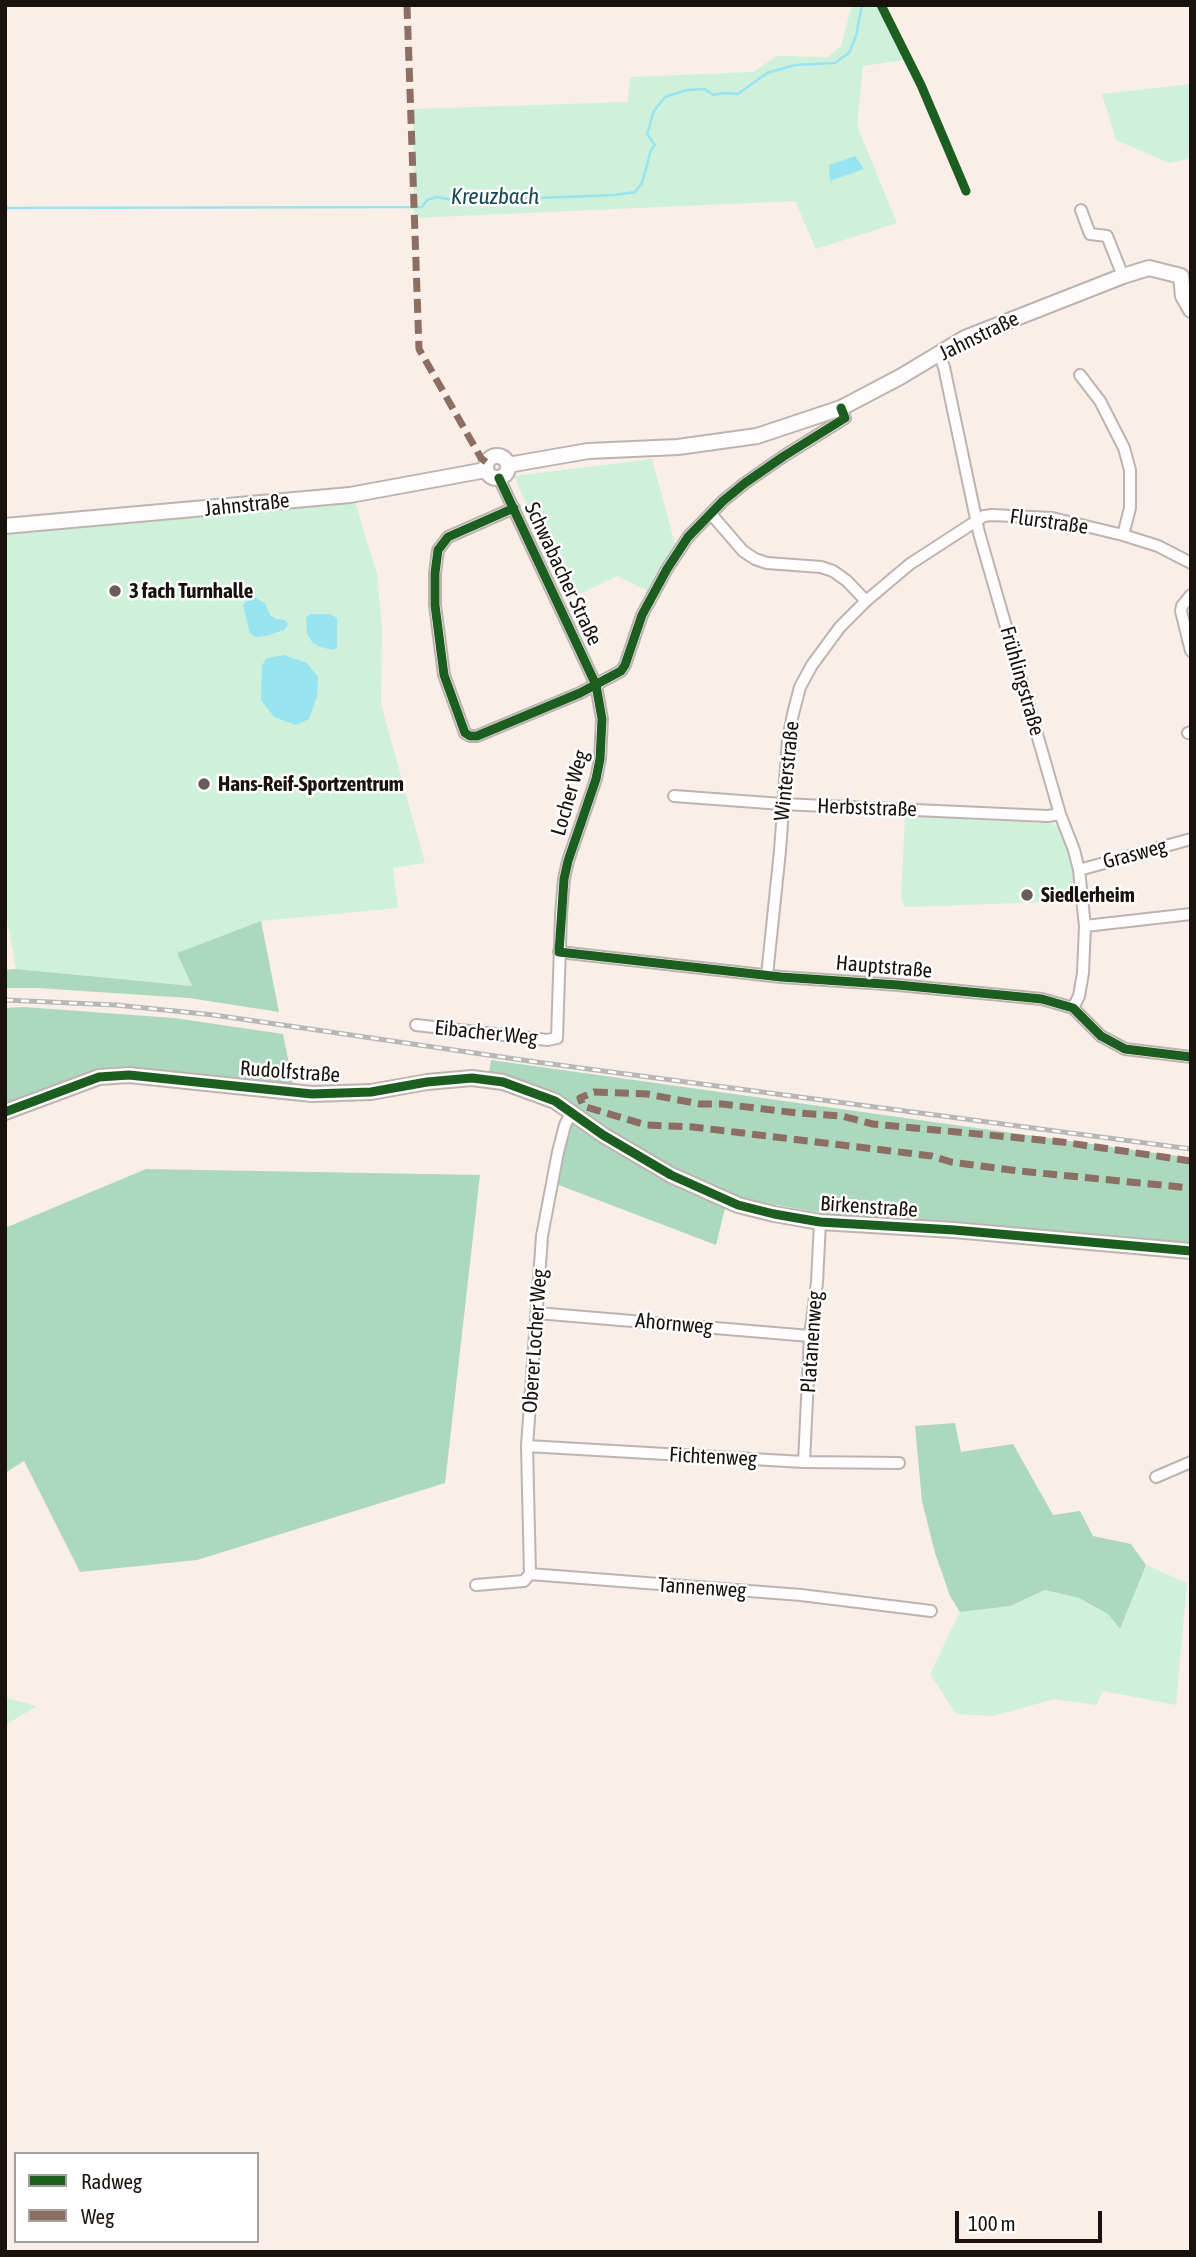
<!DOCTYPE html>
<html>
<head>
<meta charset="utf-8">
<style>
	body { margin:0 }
	#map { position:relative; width:1196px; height:2257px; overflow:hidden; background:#f9eee8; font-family:"Asap Condensed",sans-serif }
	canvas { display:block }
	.frame { position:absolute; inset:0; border:7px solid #18110e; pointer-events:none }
	.legend { position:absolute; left:14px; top:2152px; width:245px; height:91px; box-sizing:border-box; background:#fff; border:2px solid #a3a09f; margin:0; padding:9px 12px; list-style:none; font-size:21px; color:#18110e }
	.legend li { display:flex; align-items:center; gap:14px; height:35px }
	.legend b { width:35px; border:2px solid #a3a09f }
	.scale { position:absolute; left:955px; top:2211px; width:147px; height:32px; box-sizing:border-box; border:4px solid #18110e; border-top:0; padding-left:9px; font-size:21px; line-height:24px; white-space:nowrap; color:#18110e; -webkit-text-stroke:5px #fff; paint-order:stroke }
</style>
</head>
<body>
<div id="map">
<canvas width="1196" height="2257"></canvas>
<div class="frame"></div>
<ul class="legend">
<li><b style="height:9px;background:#1b5e20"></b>Radweg</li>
<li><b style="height:9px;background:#8d6e63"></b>Weg</li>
</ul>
<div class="scale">100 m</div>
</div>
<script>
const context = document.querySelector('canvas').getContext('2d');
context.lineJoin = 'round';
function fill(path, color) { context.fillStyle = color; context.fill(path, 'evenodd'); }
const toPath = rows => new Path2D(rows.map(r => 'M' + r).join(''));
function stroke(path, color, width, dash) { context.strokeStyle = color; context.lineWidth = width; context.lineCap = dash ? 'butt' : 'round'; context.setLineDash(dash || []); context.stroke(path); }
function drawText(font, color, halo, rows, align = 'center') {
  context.font = font + ' "Asap Condensed",sans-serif'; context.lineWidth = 5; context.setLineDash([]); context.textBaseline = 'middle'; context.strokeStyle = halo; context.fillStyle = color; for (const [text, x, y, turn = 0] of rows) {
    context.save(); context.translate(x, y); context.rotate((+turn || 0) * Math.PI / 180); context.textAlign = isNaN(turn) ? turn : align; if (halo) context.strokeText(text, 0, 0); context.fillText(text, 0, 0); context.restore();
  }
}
const green = toPath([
	[852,5,884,5,910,59,863,66,857,126,897,223,816,249,795,201,414,218,413,109,628,102,630,77,753,72,777,56,828,57,841,46],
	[1191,84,1191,158,1169,163,1116,140,1102,94],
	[652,459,675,544,648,591,617,576,568,600,514,476],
	[355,502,377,574,382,628,381,704,425,863,393,868,398,908,261,921,177,953,192,986,16,969,5,907,5,534],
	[905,816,1049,823,1061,827,1071,854,1076,901,905,907,901,898],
	[1146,1565,1187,1583,1176,1705,1103,1691,1096,1705,1054,1699,993,1716,956,1714,930,1674,960,1612,1010,1606,1045,1590,1079,1598,1108,1614,1120,1629],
	[5,1698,7,1698,37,1706,5,1725]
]);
const forest = toPath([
	[261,921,279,1012,189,998,37,988,5,988,5,970,16,969,192,986,177,953],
	[24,1007,174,1018,283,1034,294,1088,121,1068,5,1103,5,1008],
	[491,1060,1191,1158,1191,1251,865,1221,728,1196,716,1245,556,1184,576,1110,558,1095,489,1072],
	[146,1169,480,1175,445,1483,197,1560,80,1572,24,1461,5,1473,5,1228],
	[955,1423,961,1452,1013,1444,1053,1515,1080,1511,1093,1536,1131,1544,1146,1565,1120,1629,1108,1614,1079,1598,1045,1590,1010,1606,960,1612,950,1596,935,1553,922,1501,915,1426]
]);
const water = toPath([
	[855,156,864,169,830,181,829,165],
	[256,598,265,603,270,615,276,619,285,620,288,624,284,630,266,636,255,637,250,633,243,606,246,601],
	[310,614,329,614,337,618,337,647,333,650,320,647,312,642,307,634,306,618],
	[284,655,307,663,318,677,317,696,309,719,296,725,274,717,261,700,262,665,267,658]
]);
const stream = toPath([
	[5,208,422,207,427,200,437,197,458,201,615,195,635,192,642,183,651,150,655,145,647,134,654,111,665,97,687,90,705,89,713,95,723,93,738,94,767,73,795,65,835,63,849,53,856,36,862,5]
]);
const minor = toPath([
	[1081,210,1090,234,1107,236,1123,276],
	[939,354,944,367,979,533,1060,814,1074,850,1079,870,1085,926,1083,973,1079,996,1073,1008],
	[1080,375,1100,401,1124,448,1130,470,1130,508,1123,535],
	[514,508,448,537,438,550,435,573,435,605,444,675,465,733,470,736,477,736,580,693,621,671,625,665,642,615,667,569,688,537,723,501,745,483,784,456,845,418,841,408],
	[711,514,743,551,755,559,767,563,821,567,833,571,847,581,866,601],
	[1191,595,1182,606,1181,611,1191,651],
	[1188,733,1191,732],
	[674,796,782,804,1048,816,1060,814],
	[1079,870,1191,839],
	[1085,926,1191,914],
	[559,952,781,977,898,985,1042,999,1073,1008,1101,1036,1125,1049,1191,1057],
	[767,975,780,851,788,739,793,714,800,687,812,665,840,627,866,601,910,564,984,516,992,515,1052,518,1123,535,1158,546,1191,563],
	[416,1025,547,1040,557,1038,561,915,564,879,568,861,596,779,600,759,602,719,596,685,499,478],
	[537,1313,810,1336],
	[527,1446,804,1462,899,1463],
	[804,1462,810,1336,817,1282,820,1222],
	[1156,1477,1191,1462],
	[530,1574,527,1446,542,1236,558,1152,565,1125,572,1111],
	[476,1585,524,1581,530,1574,801,1595,931,1611]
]);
const tertiary = toPath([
	[1181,276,1183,296,1191,310],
	'486 467a11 11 0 1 1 22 0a11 11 0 1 1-22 0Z',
	[508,465,588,451,678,447,757,436,841,408,900,377,965,338,1123,276,1149,268,1181,276],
	[5,526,350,495,486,470],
	[5,1112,99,1077,129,1075,312,1094,371,1092,427,1082,472,1078,503,1082,555,1101,603,1135,671,1175,738,1205,774,1214,820,1222,954,1230,1191,1251]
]);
const rail = toPath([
	[5,1000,116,1005,214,1015,536,1062,1191,1149]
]);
const quiet = toPath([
	[407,5,419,349,481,458,487,463],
	[1191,1161,1062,1142,873,1124,842,1116,797,1113,722,1104,700,1104,647,1094,594,1092,580,1098,583,1106,646,1125,693,1127,932,1156,951,1162,1019,1171,1191,1188]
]);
const cycleway = toPath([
	[881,5,921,85,966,191],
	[499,478,596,685,602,719,600,759,596,779,568,861,564,879,559,952,781,977,898,985,1042,999,1073,1008,1101,1036,1125,1049,1191,1057],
	[514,508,448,537,438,550,435,573,435,605,444,675,465,733,470,736,477,736,580,693,621,671,625,665,642,615,667,569,688,537,723,501,745,483,784,456,845,418,841,408],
	[5,1112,99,1077,129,1075,312,1094,371,1092,427,1082,472,1078,503,1082,555,1101,603,1135,671,1175,738,1205,774,1214,820,1222,954,1230,1191,1251]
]);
const markers = [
	[115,591,7,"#675e5a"],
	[204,784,7,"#675e5a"],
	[1027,895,7,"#675e5a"]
];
const streetNames = [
	["Jahnstraße",979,336,-26],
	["Jahnstraße",247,505,-6],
	["Flurstraße",1049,522,8],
	["Schwabacher Straße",563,574,65],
	["Frühlingstraße",1022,681,74],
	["Winterstraße",787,771,-84],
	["Locher Weg",570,793,-74],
	["Herbststraße",867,808,2],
	["Grasweg",1135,854,-15],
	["Hauptstraße",884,967,5],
	["Eibacher Weg",486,1033,6],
	["Rudolfstraße",290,1072,4],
	["Birkenstraße",869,1207,4],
	["Ahornweg",674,1324,5],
	["Oberer Locher Weg",535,1341,-86],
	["Platanenweg",812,1342,-86],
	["Fichtenweg",713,1457,3],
	["Tannenweg",702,1588,4]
];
const poiNames = [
	["3 fach Turnhalle",129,591],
	["Hans-Reif-Sportzentrum",218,784],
	["Siedlerheim",1041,895]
];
const waterNames = [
	["Kreuzbach",495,197]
];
fill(green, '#cff1db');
fill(forest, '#abd8bf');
fill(water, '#99e4f1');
stroke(stream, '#99e4f1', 2.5);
stroke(minor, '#bdb4b0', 14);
stroke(tertiary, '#bdb4b0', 18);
stroke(minor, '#fefcfc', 10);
stroke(tertiary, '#fefcfc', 14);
stroke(rail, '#b9b7b6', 5);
stroke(rail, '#fff', 2.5, [8]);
stroke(quiet, '#8d6e63', 7, [14, 7]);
stroke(cycleway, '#1b5e20', 9);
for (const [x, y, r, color] of markers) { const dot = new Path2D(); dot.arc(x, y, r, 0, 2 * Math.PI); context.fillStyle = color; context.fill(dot); stroke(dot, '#fff', 2.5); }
drawText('21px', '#18110e', '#fff', streetNames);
drawText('bold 21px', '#18110e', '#fff', poiNames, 'left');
drawText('italic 23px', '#164952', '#fff', waterNames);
</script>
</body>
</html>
